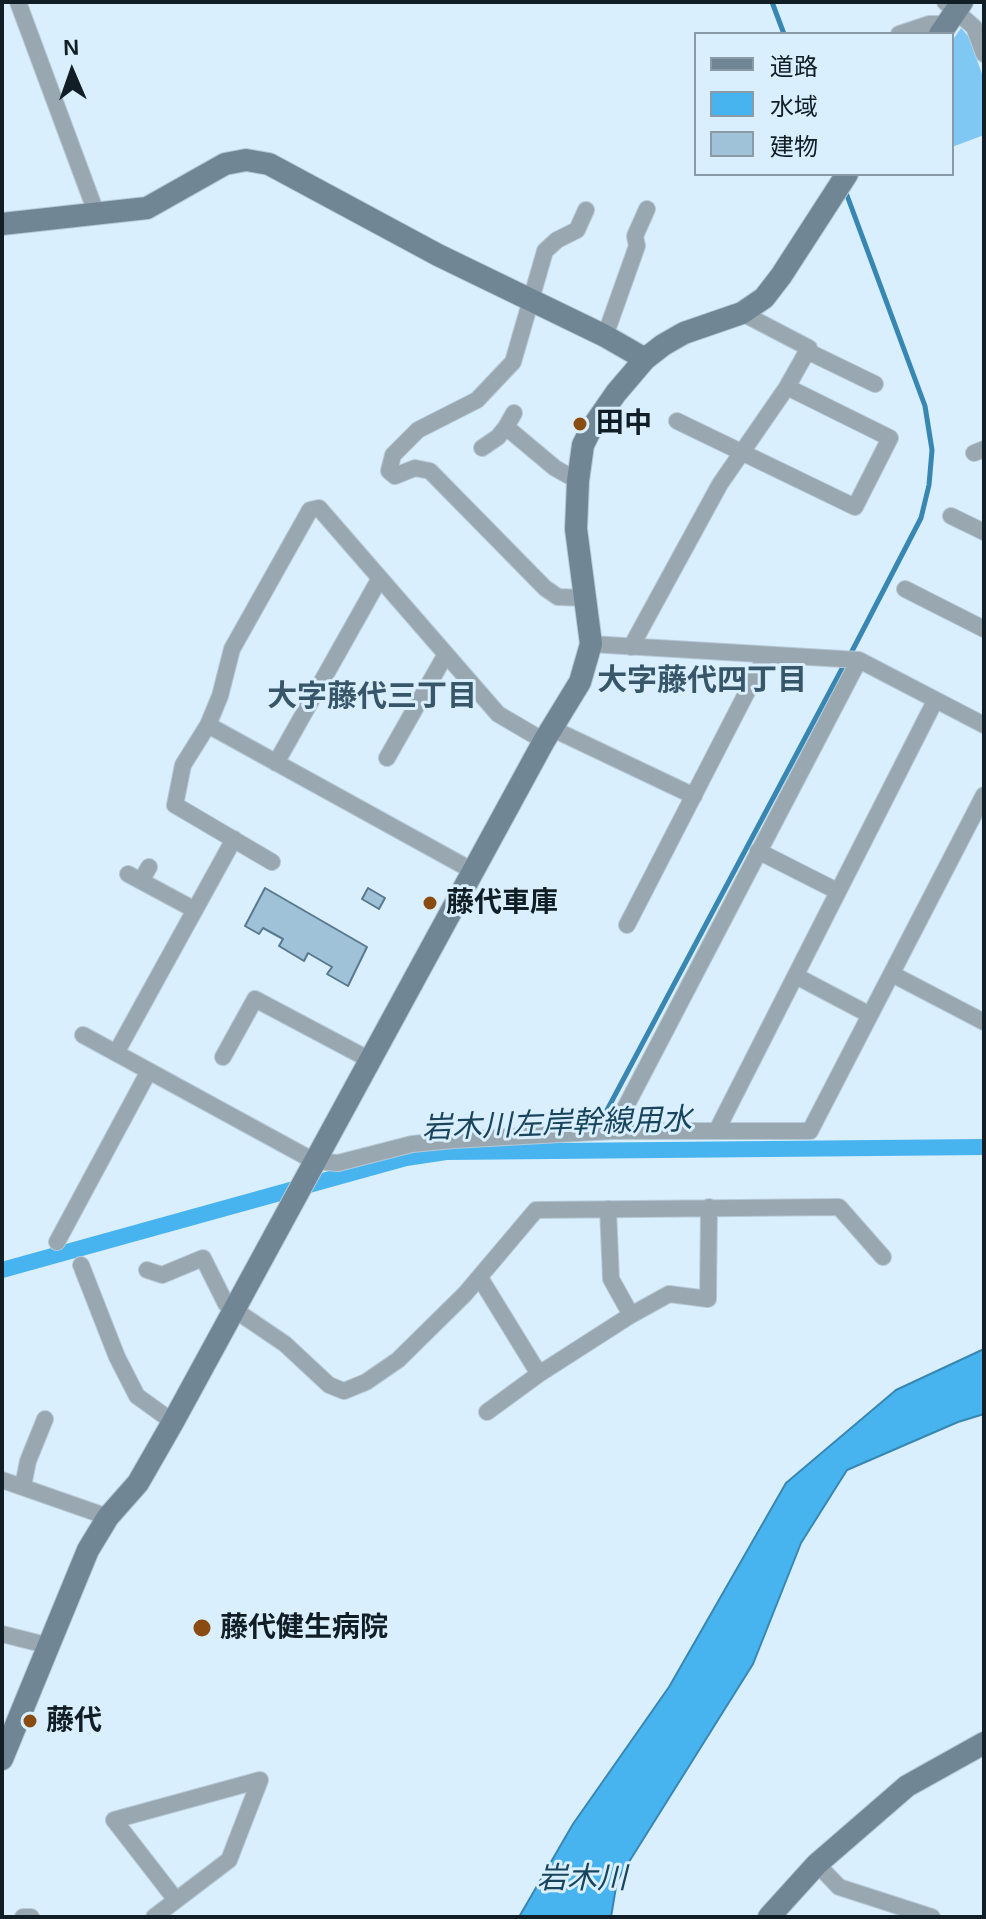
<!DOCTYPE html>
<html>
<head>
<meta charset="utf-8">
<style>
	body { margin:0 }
	#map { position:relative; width:986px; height:1919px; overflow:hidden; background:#daeffd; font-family:Helvetica,"Noto Sans JP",sans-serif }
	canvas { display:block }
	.frame { position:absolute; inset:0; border:4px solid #111e26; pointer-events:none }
	.legend { position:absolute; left:694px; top:32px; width:260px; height:144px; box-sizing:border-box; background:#daeffd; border:2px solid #8a9ba7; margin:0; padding:10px 14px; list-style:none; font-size:24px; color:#111e26 }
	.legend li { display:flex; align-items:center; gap:16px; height:40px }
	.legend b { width:40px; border:2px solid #8a9ba7 }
	.north { position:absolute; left:32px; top:32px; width:80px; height:80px; -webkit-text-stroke:6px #daeffd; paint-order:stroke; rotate:358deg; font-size:22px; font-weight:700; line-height:32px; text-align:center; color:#111e26 }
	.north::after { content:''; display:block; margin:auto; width:28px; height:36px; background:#111e26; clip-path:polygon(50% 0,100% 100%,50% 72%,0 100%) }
</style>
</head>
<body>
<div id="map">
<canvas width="986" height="1919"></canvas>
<div class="frame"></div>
<ul class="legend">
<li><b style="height:10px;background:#718694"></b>道路</li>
<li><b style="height:22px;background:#48b4ef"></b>水域</li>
<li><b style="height:22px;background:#a0c2d8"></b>建物</li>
</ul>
<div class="north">N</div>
</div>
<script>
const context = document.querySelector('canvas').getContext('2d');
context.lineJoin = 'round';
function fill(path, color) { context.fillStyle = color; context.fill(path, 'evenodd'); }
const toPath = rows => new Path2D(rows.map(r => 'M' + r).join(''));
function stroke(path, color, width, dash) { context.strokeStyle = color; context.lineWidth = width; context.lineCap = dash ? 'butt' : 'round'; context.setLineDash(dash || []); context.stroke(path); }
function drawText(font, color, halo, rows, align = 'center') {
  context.font = font + ' Helvetica,"Noto Sans JP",sans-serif'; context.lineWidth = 6; context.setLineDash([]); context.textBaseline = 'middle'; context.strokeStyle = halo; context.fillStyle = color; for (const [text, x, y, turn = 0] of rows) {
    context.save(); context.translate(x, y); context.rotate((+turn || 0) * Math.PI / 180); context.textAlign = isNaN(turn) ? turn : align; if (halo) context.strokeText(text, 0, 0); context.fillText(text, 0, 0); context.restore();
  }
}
const green = toPath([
	[961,28,968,36,984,79,984,135,952,147,952,41]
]);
const water = toPath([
	[984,1349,984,1414,958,1422,847,1470,801,1543,753,1664,617,1881,611,1917,519,1917,573,1824,669,1687,786,1483,896,1390,984,1349]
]);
const stream = toPath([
	[772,2,784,34],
	[845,190,925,406,932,450,929,485,921,518,850,655],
	[598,1127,845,663]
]);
const canal = toPath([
	[2,1270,406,1158,446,1152,984,1147]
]);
const building = toPath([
	[265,888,367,947,348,986,327,974,332,967,308,953,304,961,279,946,283,939,263,928,259,934,245,926,265,888],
	[368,888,385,898,379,909,362,899,368,888]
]);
const street = toPath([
	[18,2,97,215],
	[945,2,974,27,984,54],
	[899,34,929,24,947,24],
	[605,336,637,246,635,236,647,209],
	[807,351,875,384],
	[514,413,506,427,555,468,578,481],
	[677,421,855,507,890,438,787,387],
	[482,448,498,437,506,427],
	[974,453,984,449],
	[951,516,984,532],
	[905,589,984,629],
	[585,598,558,597,545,588,430,471,415,468,395,476,389,471,393,455,418,430,477,400,513,362,545,251,557,240,577,230,586,210],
	[591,644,859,660,984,725],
	[631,647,720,484,787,387,809,348,742,313],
	[208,725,473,871],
	[553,729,694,796],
	[387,758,446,654],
	[276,763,380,578],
	[758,851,837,891],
	[272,862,175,805,183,765,208,725,220,696,232,649,310,510,319,508,498,714,544,741],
	[128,874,195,910],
	[141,881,149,867],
	[627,925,766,655],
	[892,974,984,1022],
	[796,976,870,1015],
	[83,1035,314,1161,338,1163,412,1144,453,1140,613,1131,810,1131,984,795],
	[116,1053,234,839],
	[223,1057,255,999,370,1060],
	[717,1130,935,701],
	[613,1131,859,660],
	[608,1209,611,1279,631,1315],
	[57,1242,149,1071],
	[81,1265,117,1357,137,1396,173,1422],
	[147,1270,162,1275,203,1258,226,1304,285,1344,329,1385,344,1391,366,1382,398,1360,465,1294,536,1210,839,1207,883,1257],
	[480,1278,539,1374],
	[487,1412,539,1374,631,1315,669,1294,708,1299,709,1207],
	[2,1480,108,1517],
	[23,1486,28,1461,45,1419],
	[2,1634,50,1646],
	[817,1864,839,1887,932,1917],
	[23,1917,31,1917],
	[154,1917,229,1860,260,1780,114,1820,176,1900]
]);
const secondary = toPath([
	[940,34,962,2],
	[2,224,147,208,225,164,246,160,269,164,438,255,605,336,645,359],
	[2,1759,88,1550,108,1517,138,1483,173,1422,544,741,580,682,591,644,576,529,578,481,583,445,591,429,616,393,645,359,663,345,684,333,742,313,764,298,781,276,847,174],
	[769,1917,817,1864,907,1786,984,1743]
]);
const markers = [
	[580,424,8,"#8a4b12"],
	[430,903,8,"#8a4b12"],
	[202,1628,10,"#8a4b12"],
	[30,1721,8,"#8a4b12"]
];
const poiNames = [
	["田中",596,424],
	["藤代車庫",446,903],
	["藤代健生病院",220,1628],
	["藤代",46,1721]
];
const neighbourhoodNames = [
	["大字藤代四丁目",702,682],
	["大字藤代三丁目",372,698]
];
const waterNames = [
	["岩木川左岸幹線用水",557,1125,-2],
	["岩木川",582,1880]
];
fill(green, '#80c8f4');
fill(water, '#48b4ef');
stroke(water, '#3887b3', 2);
stroke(stream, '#3887b3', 5);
stroke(canal, '#48b4ef', 16);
fill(building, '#a0c2d8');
stroke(building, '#59798d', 2);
stroke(street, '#b6c9d6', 18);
stroke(secondary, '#b6c9d6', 24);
stroke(street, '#99a7b1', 16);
stroke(secondary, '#718694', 22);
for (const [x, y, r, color] of markers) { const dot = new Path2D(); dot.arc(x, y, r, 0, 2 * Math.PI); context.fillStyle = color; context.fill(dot); stroke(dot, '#daeffd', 3); }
drawText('bold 28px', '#111e26', '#daeffd', poiNames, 'left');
drawText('bold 30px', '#375669', '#daeffd', neighbourhoodNames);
drawText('italic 30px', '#18445d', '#daeffd', waterNames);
</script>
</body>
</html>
